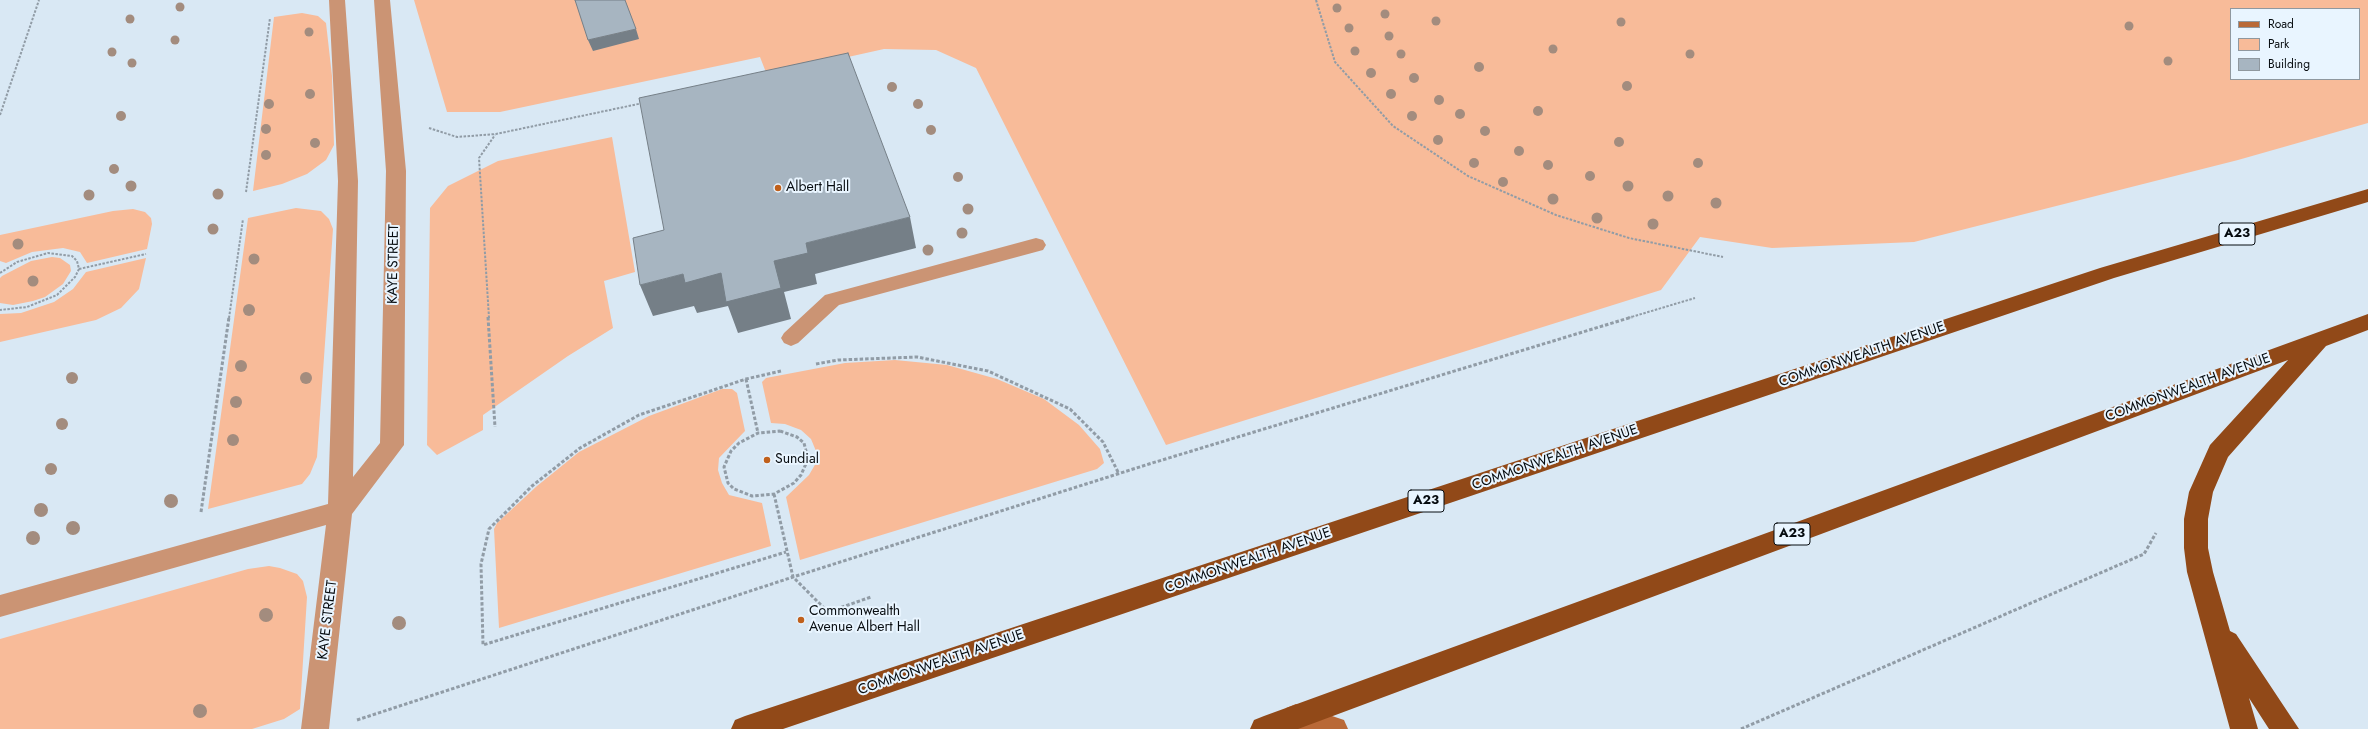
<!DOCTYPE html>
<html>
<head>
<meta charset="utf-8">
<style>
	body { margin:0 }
	#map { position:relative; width:2368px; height:729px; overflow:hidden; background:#d9e8f4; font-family:Jost,sans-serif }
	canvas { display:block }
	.legend { position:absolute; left:2230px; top:8px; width:130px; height:72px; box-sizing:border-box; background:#e9f5ff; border:1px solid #8f989f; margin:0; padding:5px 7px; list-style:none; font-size:12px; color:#070c10 }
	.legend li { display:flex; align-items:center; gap:8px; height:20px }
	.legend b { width:20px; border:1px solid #8f989f }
</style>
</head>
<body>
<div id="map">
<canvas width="2368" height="729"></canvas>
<ul class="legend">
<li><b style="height:5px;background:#b96937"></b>Road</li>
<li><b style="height:11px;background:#f8bb99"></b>Park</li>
<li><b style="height:11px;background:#a7b5c1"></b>Building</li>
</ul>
</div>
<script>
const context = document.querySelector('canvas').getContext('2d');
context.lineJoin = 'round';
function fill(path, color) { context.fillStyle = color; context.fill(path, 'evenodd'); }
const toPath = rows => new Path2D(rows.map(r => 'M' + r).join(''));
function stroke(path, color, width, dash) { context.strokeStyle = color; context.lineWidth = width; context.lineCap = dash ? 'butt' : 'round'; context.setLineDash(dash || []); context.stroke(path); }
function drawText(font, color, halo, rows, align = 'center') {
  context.font = font + ' Jost,sans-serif'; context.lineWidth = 4; context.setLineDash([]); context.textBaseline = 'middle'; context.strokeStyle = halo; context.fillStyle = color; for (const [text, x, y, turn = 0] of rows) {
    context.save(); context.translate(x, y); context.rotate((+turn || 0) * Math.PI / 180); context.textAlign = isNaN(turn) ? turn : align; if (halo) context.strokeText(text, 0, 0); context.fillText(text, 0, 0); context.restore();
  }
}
const green = toPath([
	[414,0,2368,0,2368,123,2238,160,1914,242,1772,248,1700,237,1661,290,1166,445,976,68,936,50,884,49,767,75,760,57,500,112,447,112],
	[2231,9,2359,9,2359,79,2231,79],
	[302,13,318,16,326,23,332,76,334,145,326,160,307,174,282,184,253,191,274,17],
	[612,137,635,272,604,281,613,328,568,356,483,415,483,430,437,455,427,445,430,208,448,186,498,161],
	[296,208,321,211,329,219,333,229,317,457,310,474,302,484,208,509,248,218],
	[133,209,145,212,151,218,152,224,147,249,87,263,80,252,63,248,32,252,6,263,0,261,0,235,113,211],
	[52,257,60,258,70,265,71,271,63,284,45,297,33,301,13,305,0,303,0,278,2,276,31,261],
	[146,258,139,289,121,308,96,320,0,342,0,314,21,313,54,302,73,289,86,272],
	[895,360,947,365,997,379,1044,399,1079,425,1100,449,1104,463,1097,469,800,560,786,497,809,475,816,463,816,451,811,439,801,430,785,424,771,423,762,382,766,378,845,363],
	[722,389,732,389,737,393,745,431,719,458,718,470,722,483,729,495,762,503,771,546,499,628,494,529,497,523,537,486,579,452,649,416],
	[269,566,280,568,297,574,303,581,307,597,300,709,284,719,252,729,0,729,0,639,248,569]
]);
const pathFar1 = toPath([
	[1316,0,1335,62,1393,126,1468,176,1556,215,1629,238,1723,257],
	[0,115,39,0],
	[429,128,457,137,496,134,643,103],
	[246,192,270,18],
	[79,269,146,254],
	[0,273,17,262,48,253,72,256,77,261,79,269,75,277,57,295,27,307,0,310],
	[229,318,243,219],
	[489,318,479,158,495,135],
	[1628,318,1695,298]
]);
const path = toPath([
	[488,317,495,427],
	[816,364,838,360,917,357,988,371,1070,409,1103,442,1119,474],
	[781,371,746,379,639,415,580,448,532,486,489,529,481,564,483,645,786,552],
	[746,379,758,433],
	[780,431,797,437,804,443,808,459,801,475,794,483,774,494,752,496,734,489,728,483,724,467,731,451,739,443,758,433,780,431],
	[774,494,793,577,828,612,871,597],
	[201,512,229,317],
	[357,720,793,577,1149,464,1632,317],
	[1741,729,2144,554,2156,533]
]);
const service = toPath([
	[1036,238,1043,240,1046,245,1043,250,839,305,798,343,791,346,784,343,781,338,784,333,825,295,1036,238]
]);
const minor = toPath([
	[329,0,345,0,358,181,353,477,380,443,386,171,374,0,390,0,406,171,404,445,352,514,329,729,301,729,326,525,0,617,0,595,328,504,338,181,329,0]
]);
const secondary = toPath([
	[1296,704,1344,720,1348,729,1294,729,1286,726,1282,717,1286,708,1296,704]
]);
const trunk = toPath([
	[2368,189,2368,202,2114,278,783,729,731,729,735,720,745,716,2100,268,2368,189],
	[2368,314,2368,330,2326,346,2228,457,2213,492,2208,519,2208,548,2213,572,2230,631,2236,634,2299,729,2269,729,2249,698,2258,729,2230,729,2187,572,2184,548,2184,519,2189,492,2210,445,2288,360,1298,729,1250,729,1254,720,1264,716,2368,314]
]);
const trees = [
	[180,7,4.5],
	[1337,8,4.5],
	[1385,14,4.5],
	[130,19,4.5],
	[1436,21,4.5],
	[1621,22,4.5],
	[2129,26,4.5],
	[1349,28,4.5],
	[309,32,4.5],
	[1389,36,4.5],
	[175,40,4.5],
	[1553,49,4.5],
	[1355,51,4.5],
	[112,52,4.5],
	[1401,54,4.5],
	[1690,54,4.5],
	[2168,61,4.5],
	[132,63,4.5],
	[1479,67,5],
	[1371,73,5],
	[1414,78,5],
	[1627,86,5],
	[892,87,5],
	[310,94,5],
	[1391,94,5],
	[1439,100,5],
	[269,104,5],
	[918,104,5],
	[1538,111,5],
	[1460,114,5],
	[121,116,5],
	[1412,116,5],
	[266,129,5],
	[931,130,5],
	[1485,131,5],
	[1438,140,5],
	[1619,142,5],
	[315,143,5],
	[1519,151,5],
	[266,155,5],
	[1474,163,5],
	[1698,163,5],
	[1548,165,5],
	[114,169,5],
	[1590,176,5],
	[958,177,5],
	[1503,182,5],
	[131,186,5.5],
	[1628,186,5.5],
	[218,194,5.5],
	[89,195,5.5],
	[1668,196,5.5],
	[1553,199,5.5],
	[1716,203,5.5],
	[968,209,5.5],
	[1597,218,5.5],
	[1653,224,5.5],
	[213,229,5.5],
	[962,233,5.5],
	[18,244,5.5],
	[928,250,5.5],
	[254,259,5.5],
	[33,281,5.5],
	[249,310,6],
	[241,366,6],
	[72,378,6],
	[306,378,6],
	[236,402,6],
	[62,424,6],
	[233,440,6],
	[51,469,6],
	[171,501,7],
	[41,510,7],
	[73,528,7],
	[33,538,7],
	[266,615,7],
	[399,623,7],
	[200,711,7]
];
const shadedWall = toPath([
	[636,29,639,39,593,51,588,40],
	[910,217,916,248,815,274,817,284,784,292,791,319,738,333,728,306,697,313,694,306,653,316,640,285,683,274,721,273,774,261,806,243]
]);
const building = toPath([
	[575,0,625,0,636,29,588,40,575,0],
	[848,53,910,217,806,243,808,253,774,261,781,288,726,302,721,273,685,283,683,274,640,285,633,238,664,230,639,98,848,53]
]);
const markers = [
	[778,188,4,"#c0601b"],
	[767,460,4,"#c0601b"],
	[801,620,4,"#c0601b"]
];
const shields = [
	[2237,234,36],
	[1426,501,36],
	[1792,534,36]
];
const shieldNames = [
	["A23",2237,234],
	["A23",1426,501],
	["A23",1792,534]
];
const poiNames = [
	["Albert Hall",786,188],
	["Sundial",775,460],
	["Commonwealth",809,612],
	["Avenue Albert Hall",809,628]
];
const streetNames = [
	["KAYE STREET",394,264,-89],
	["COMMONWEALTH AVENUE",1862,355,-19],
	["COMMONWEALTH AVENUE",2188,388,-20],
	["COMMONWEALTH AVENUE",1555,458,-19],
	["COMMONWEALTH AVENUE",1248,561,-19],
	["KAYE STREET",328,620,-83],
	["COMMONWEALTH AVENUE",941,663,-19]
];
fill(green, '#f8bb99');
stroke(pathFar1, '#919ca6', 2, [2.5, 1.5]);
stroke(path, '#919ca6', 3, [3.5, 2]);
fill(service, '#cb9474');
fill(minor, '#cb9474');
fill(secondary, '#b96937');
fill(trunk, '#914918');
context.fillStyle = '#a38c7e';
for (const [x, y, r] of trees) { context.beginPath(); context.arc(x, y, r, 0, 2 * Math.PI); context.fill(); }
fill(shadedWall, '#757f87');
fill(building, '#a7b5c1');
stroke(building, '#757f87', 1);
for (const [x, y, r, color] of markers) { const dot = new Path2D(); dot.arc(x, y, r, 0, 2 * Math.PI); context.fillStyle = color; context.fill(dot); stroke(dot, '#e9f5ff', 1.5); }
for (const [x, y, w] of shields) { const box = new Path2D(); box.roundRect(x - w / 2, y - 11, w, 22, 3); context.fillStyle = '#e9f5ff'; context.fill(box); stroke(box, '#070c10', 1); }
drawText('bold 13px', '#070c10', null, shieldNames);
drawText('14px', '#070c10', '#e9f5ff', poiNames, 'left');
drawText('14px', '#070c10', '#e9f5ff', streetNames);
</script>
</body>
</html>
